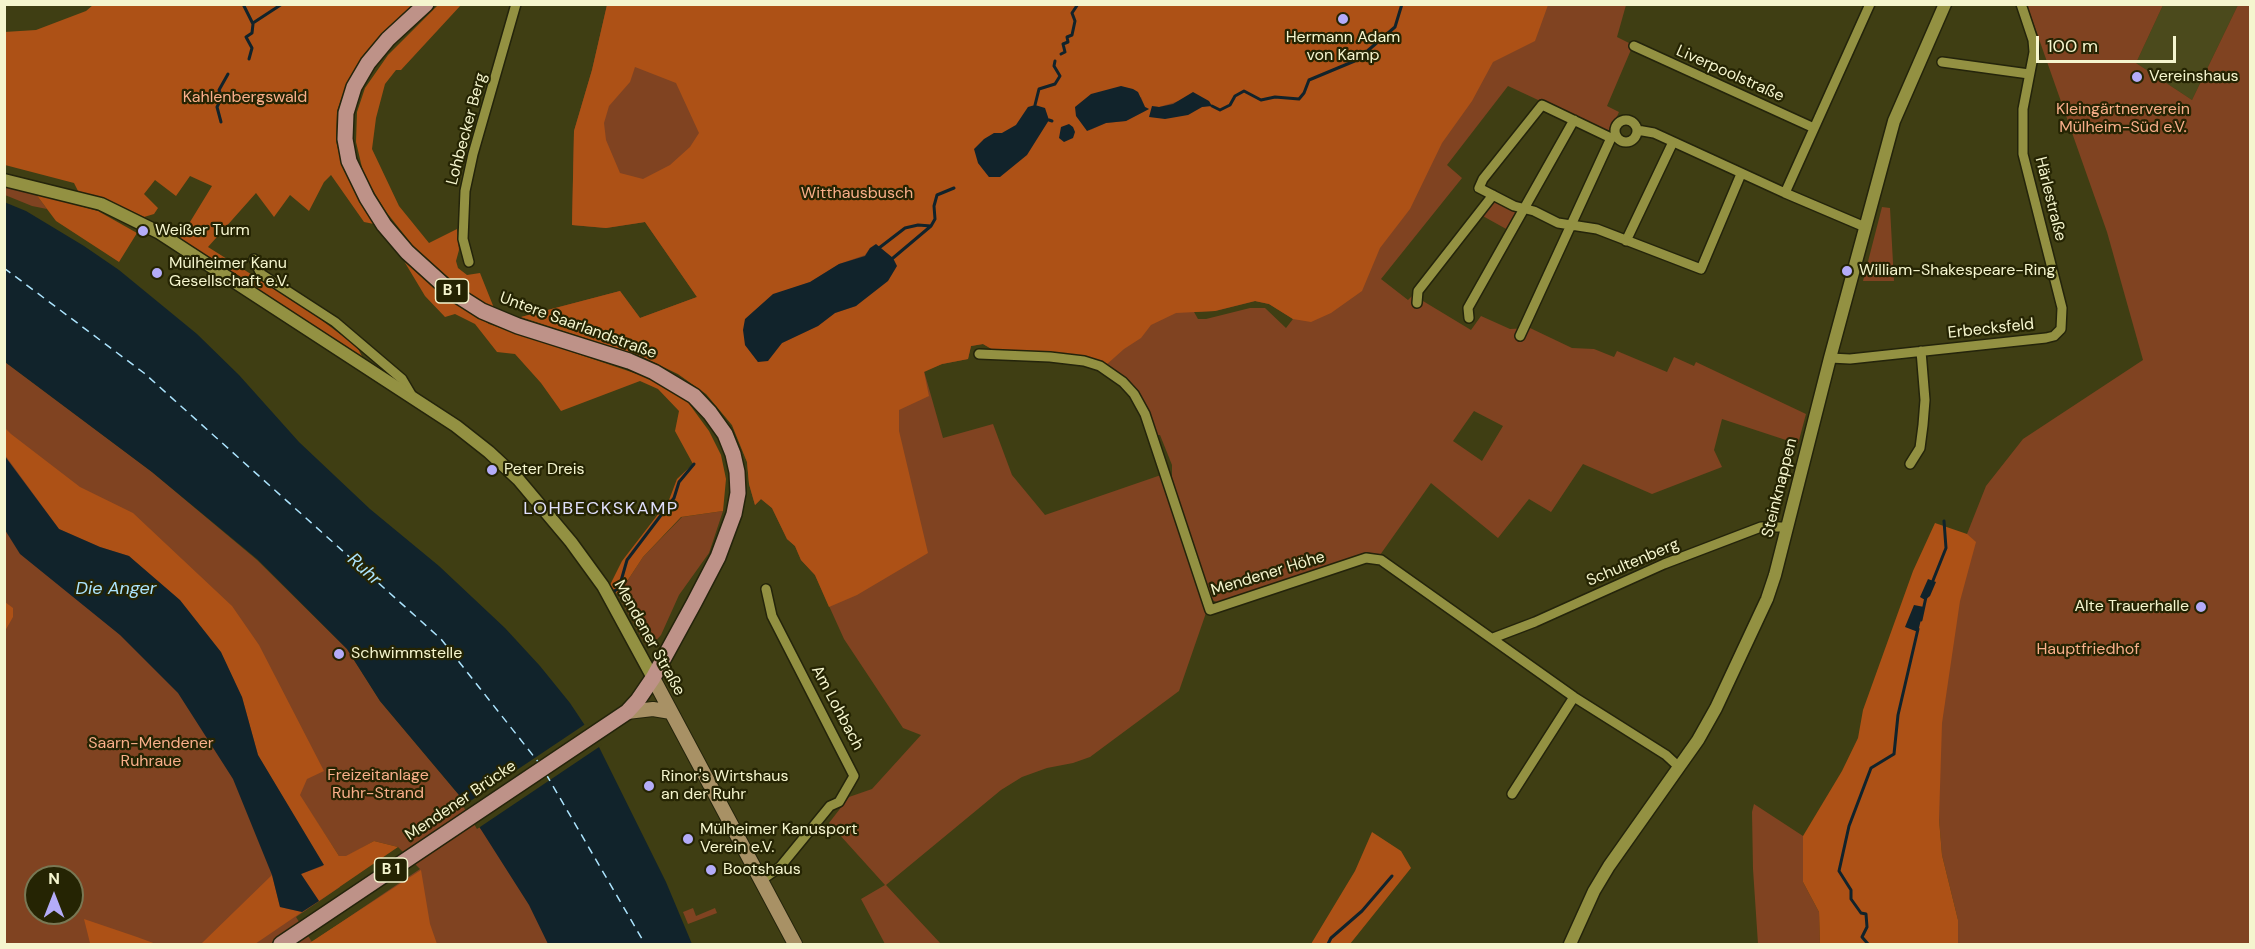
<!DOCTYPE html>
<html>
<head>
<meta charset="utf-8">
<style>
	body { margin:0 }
	#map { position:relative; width:2255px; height:949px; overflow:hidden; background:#3f3e13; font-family:"DM Sans",sans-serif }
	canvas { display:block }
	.frame { position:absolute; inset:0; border:6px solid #f5f5ce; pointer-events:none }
	.north { position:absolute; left:24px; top:865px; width:60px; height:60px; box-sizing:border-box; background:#252403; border:2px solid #787854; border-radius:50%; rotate:0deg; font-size:16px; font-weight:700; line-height:24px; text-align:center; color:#f5f5ce }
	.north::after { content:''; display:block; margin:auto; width:21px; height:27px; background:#b4acf9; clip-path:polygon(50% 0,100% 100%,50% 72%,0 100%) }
	.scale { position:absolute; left:2036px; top:36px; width:140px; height:27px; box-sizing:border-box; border:3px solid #f5f5ce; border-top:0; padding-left:8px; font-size:18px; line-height:21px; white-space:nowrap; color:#f5f5ce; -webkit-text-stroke:4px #252403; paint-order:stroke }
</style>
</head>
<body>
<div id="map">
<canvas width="2255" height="949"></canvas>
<div class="frame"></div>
<div class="north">N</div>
<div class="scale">100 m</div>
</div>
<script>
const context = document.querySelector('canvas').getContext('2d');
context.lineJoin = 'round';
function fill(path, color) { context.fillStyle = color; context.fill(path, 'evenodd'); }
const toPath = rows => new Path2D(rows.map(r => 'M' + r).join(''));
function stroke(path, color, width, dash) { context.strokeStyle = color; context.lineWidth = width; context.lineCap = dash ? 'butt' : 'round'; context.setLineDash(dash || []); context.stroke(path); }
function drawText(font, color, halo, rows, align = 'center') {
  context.font = font + ' "DM Sans",sans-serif'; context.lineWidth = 4.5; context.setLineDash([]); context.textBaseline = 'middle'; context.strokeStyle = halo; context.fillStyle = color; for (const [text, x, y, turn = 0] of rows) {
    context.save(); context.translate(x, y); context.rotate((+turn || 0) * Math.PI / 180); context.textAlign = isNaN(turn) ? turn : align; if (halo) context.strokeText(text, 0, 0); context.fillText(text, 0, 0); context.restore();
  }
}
const built = toPath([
	[2163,5,2238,5,2192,100,2136,63]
]);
const green = toPath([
	[607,5,1626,5,1617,37,1633,45,1607,106,1619,112,1612,127,1607,132,1508,86,1447,165,1462,178,1381,279,1408,300,1413,295,1471,330,1481,316,1510,329,1530,328,1572,348,1594,349,1614,357,1617,351,1667,372,1674,357,1694,366,1696,362,1806,414,1798,444,1722,419,1714,450,1722,467,1652,494,1583,464,1551,512,1529,499,1498,538,1431,483,1380,555,1367,552,1221,604,1210,599,1172,482,1172,465,1160,435,1156,435,1136,391,1120,374,1106,365,995,351,983,344,971,346,968,359,942,364,924,371,943,438,993,424,1012,475,1045,515,1161,475,1207,610,1179,691,1090,757,1073,763,1047,768,1022,777,1001,790,886,885,941,944,885,944,861,899,885,885,829,823,849,797,872,789,921,735,903,728,844,639,815,575,801,560,795,546,787,539,772,508,761,499,755,505,749,484,747,462,732,425,707,394,678,374,641,356,521,317,620,291,640,318,697,297,645,222,606,228,572,225,574,131,592,70],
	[1255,301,1269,304,1293,319,1286,328,1265,308,1250,308,1206,319,1198,319,1194,312,1215,311],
	[1474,411,1503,426,1482,461,1453,441],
	[2027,5,2163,5,2136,63,2192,100,2238,5,2250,5,2250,944,1958,944,1958,920,1942,855,1939,819,1911,688,1949,555,1967,534,1986,486,2023,439,2143,360,2107,232],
	[4,187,35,193,47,209,32,206,5,195],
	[1496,201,1518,213,1508,230,1481,215,1491,202],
	[1882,207,1890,208,1894,281,1863,281],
	[5,362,152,472,257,560,347,649,380,701,459,795,480,828,624,944,5,944],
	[305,804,339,856,346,857,374,841,398,847,420,869,312,942,296,917,340,887,333,856],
	[36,877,72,877,72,913,36,913],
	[723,511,709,553,679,595,661,635,652,645,645,644,618,595,643,557,682,517],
	[1754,804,1803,836,1803,882,1819,912,1820,944,1758,944,1753,869,1752,812],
	[693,908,696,916,715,908,717,913,688,924,683,912]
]);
const forest = toPath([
	[93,5,413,5,365,53,347,83,337,111,336,141,342,165,374,224,364,222,331,175,324,182,309,211,290,195,274,217,256,193,208,247,311,312,357,347,364,360,179,240,212,186,190,176,176,196,155,180,144,194,158,208,154,214,144,217,116,204,78,191,74,183,5,165,4,32,36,30,86,11],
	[438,5,461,5,401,70,396,70,385,84,376,118,372,149,399,206,429,243,457,229,459,250,456,261,458,268,467,275,480,273,494,308,470,296,422,257,387,213,364,176,356,142,357,112,365,88,388,55],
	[607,5,1548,5,1535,41,1493,62,1472,101,1442,143,1410,209,1380,248,1362,291,1331,313,1311,322,1293,319,1269,304,1255,301,1215,311,1176,313,1151,325,1141,338,1124,349,1106,365,995,351,983,344,971,346,968,359,942,364,924,372,929,396,899,410,899,431,928,553,857,595,829,607,815,575,801,560,795,546,787,539,772,508,761,499,755,505,749,484,747,462,732,425,706,394,678,374,641,356,521,317,620,291,640,318,697,297,645,222,606,228,572,225,574,131,592,70],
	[635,67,676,83,699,133,690,147,670,165,643,179,620,173,606,140,604,123,609,106,630,82],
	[1141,97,1145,107,1149,109,1126,121,1106,123,1088,131],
	[1179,101,1212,105,1202,107,1188,115,1152,106,1159,107],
	[1028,107,989,177,978,163,994,133,1002,133,1016,125],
	[870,248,879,248,893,258,856,306,835,313,818,326,782,343,758,362,745,345,773,295,810,282,839,264,865,255],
	[35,193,98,211,137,233,119,262,56,221],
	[404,261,457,303,489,324,652,379,687,401,709,431,721,455,726,479,723,511,681,517,643,557,618,595,610,585,622,561,669,500,677,479,693,464,675,431,679,411,658,389,640,381,561,411,541,383,515,354,497,352,475,324,455,314,445,317,425,296],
	[4,427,11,434,80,487,133,513,232,606,259,645,324,771,307,779,300,795,339,856,346,856,374,841,398,847,319,901,301,874,323,866,258,755,242,697,129,556,100,547,59,529,5,455],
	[1935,523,1967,534,1976,542,1960,601,1942,723,1939,819,1942,855,1958,920,1958,944,1820,944,1819,912,1803,882,1803,836,1842,771,1858,738,1863,710,1913,571],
	[5,602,13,608,13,617,5,631],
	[1372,832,1401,851,1411,868,1350,944,1311,944,1355,871],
	[421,870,430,924,437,944,308,944],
	[272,875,280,907,302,912,255,944,201,944],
	[84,919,137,937,156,944,93,944,90,943]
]);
const water = toPath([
	[1121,86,1133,89,1138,92,1145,107,1149,109,1126,121,1106,123,1087,131,1076,116,1075,107,1091,94],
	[1193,92,1209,101,1212,106,1202,107,1188,115,1165,119,1149,117,1152,106,1159,107,1173,104],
	[1035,105,1045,108,1049,120,1027,155,1000,177,989,177,978,163,974,149,984,139,994,133,1002,133,1016,125,1028,107],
	[1069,124,1073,127,1075,132,1073,138,1064,142,1059,138,1061,127],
	[4,202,26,211,84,246,119,270,197,334,239,375,299,442,370,509,439,566,505,628,540,666,570,703,598,745,666,882,692,944,548,944,529,905,459,795,380,701,347,649,257,559,152,472,5,362],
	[876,244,893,258,897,266,888,281,856,306,835,313,818,326,782,343,768,361,758,362,745,345,743,330,745,319,773,294,810,282,839,264,865,256,870,248],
	[4,455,59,529,100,547,129,556,180,600,221,652,242,697,258,755,324,865,301,874,319,901,302,912,280,907,272,875,233,779,178,693,120,635,20,554,5,530],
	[1928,579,1936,582,1930,596,1925,600,1920,597],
	[1914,605,1924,607,1918,632,1905,627]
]);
const pier = toPath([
	[587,723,602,745,477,829,463,806]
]);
const stream = toPath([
	[243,4,253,24,252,33,246,37,252,48,249,59],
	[253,23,282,4],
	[1061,54,1065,52,1063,44,1068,42,1067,37,1072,35,1075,21,1072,13,1078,4],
	[1035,105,1039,89,1055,84,1060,76,1054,66,1055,61],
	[1212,106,1220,110,1230,105,1235,96,1244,91,1261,100,1275,97,1299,99,1304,93,1309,80,1357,60,1395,27,1402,4],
	[1049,120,1052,121],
	[221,122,217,107,222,97,219,90,228,74],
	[879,248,905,228,918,225,931,226],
	[893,258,931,226,935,219,934,206,937,195,954,188],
	[1932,583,1946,548,1944,521],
	[613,592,619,588,627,560,674,498,679,482,694,464],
	[1921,620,1926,597],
	[1328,944,1331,938,1362,911,1392,876],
	[1868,944,1862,937,1867,927,1866,914,1861,913,1851,899,1851,890,1839,871,1849,826,1871,768,1894,754,1898,715,1918,629]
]);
const ferry = toPath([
	[4,268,144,373,441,639,539,763],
	[546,774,645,944]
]);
const minor = toPath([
	[1634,46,1814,128],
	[1942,62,2029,74],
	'1615 131a11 11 0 1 1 22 0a11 11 0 1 1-22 0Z',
	[1637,130,1654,133,1785,193,1870,4],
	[1611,138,1542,105,1483,179,1479,188,1514,206,1534,211,1558,223,1597,229,1701,269,1741,174],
	[1785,193,1865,227],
	[1626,241,1673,142],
	[254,259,261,274,335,322,402,379,412,396],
	[469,262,463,239,465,191,473,154,516,4],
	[1417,303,1418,291,1493,195],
	[1469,318,1468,308,1574,120],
	[1520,336,1611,138,1615,136],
	[979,354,1050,357,1084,361,1100,366,1123,382,1134,394,1145,414,1210,610,1366,558,1381,560,1574,697,1666,755,1679,767],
	[1830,358,1850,359,2046,338,2054,336,2061,329,2062,308,2023,154,2023,109,2034,52,2033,40,2021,4],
	[1910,464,1920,448,1923,425,1925,400,1921,351],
	[1493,638,1535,622,1664,564,1761,527,1787,527],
	[1512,794,1574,697],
	[760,881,780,867,830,806,839,802,854,776,772,616,766,589]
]);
const tertiary = toPath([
	[4,180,101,204,158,232,456,426,489,452,518,479,571,542,603,586,653,678],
	[1570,944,1594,891,1609,866,1698,740,1716,708,1767,599,1775,575,1830,358,1894,121,1945,4]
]);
const secondary = toPath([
	[653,678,795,944],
	[627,712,653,709,671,712]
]);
const primary = toPath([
	[281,944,627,712,638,700,653,678,694,603,718,557,734,514,738,493,737,472,733,454,725,434,710,413,694,396,654,372,629,361,518,326,482,311,449,290,407,252,384,225,367,198,349,161,345,139,346,113,354,87,368,63,388,39,426,4]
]);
const markers = [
	[1343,19,6,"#b4acf9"],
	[2137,77,6,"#b4acf9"],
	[143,231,6,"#b4acf9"],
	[1847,271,6,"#b4acf9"],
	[157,273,6,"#b4acf9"],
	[492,470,6,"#b4acf9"],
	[2201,607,6,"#b4acf9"],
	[339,654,6,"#b4acf9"],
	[649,786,6,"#b4acf9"],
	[688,839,6,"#b4acf9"],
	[711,870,6,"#b4acf9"]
];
const shields = [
	[452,291,33],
	[391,870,33]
];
const shieldNames = [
	["B 1",452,291],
	["B 1",391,870]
];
const poiNames = [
	["Hermann Adam",1343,38,"center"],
	["von Kamp",1343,56,"center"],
	["Vereinshaus",2149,77],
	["Weißer Turm",155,231],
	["Mülheimer Kanu",169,264],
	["Gesellschaft e.V.",169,282],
	["William-Shakespeare-Ring",1859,271],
	["Peter Dreis",504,470],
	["Alte Trauerhalle",2189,607,"right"],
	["Schwimmstelle",351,654],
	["Rinor's Wirtshaus",661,777],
	["an der Ruhr",661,795],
	["Mülheimer Kanusport",700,830],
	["Verein e.V.",700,848],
	["Bootshaus",723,870]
];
const streetNames = [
	["Liverpoolstraße",1730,74,24],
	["Lohbecker Berg",467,129,-75],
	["Härlestraße",2050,199,76],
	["Untere Saarlandstraße",578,326,20],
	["Erbecksfeld",1991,329,-6],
	["Steinknappen",1780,488,-76],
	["Schultenberg",1633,563,-23],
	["Mendener Höhe",1268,574,-17],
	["Mendener Straße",649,638,61],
	["Am Lohbach",837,708,62],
	["Mendener Brücke",461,801,-34]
];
const parkNames = [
	["Kahlenbergswald",245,98],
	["Kleingärtnerverein",2123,110],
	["Mülheim-Süd e.V.",2123,128],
	["Witthausbusch",857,194],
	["Hauptfriedhof",2088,650],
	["Saarn-Mendener",151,744],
	["Ruhraue",151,762],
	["Freizeitanlage",378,776],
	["Ruhr-Strand",378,794]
];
const neighbourhoodNames = [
	["LOHBECKSKAMP",601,509]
];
const waterNames = [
	["Ruhr",364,570,42],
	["Die Anger",116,589]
];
fill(built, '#4b4a1c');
fill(green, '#804321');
fill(forest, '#ad5116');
fill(water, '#11232b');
fill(pier, '#3f3e13');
stroke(stream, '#11232b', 3);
stroke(ferry, '#ace4fe', 1.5, [8, 6]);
stroke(minor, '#24240b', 12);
stroke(tertiary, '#24240b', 15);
stroke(secondary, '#24240b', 16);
stroke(primary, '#24240b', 18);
stroke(minor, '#939142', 9);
stroke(tertiary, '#939142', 12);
stroke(secondary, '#a89165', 14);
stroke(primary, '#be9288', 15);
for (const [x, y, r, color] of markers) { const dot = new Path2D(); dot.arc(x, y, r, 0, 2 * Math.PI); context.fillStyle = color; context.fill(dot); stroke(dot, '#252403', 2); }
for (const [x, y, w] of shields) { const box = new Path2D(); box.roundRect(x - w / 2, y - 12, w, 24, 4.5); context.fillStyle = '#252403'; context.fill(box); stroke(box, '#f5f5ce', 1.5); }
drawText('bold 15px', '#f5f5ce', null, shieldNames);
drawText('16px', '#f5f5ce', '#252403', poiNames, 'left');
drawText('16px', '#f5f5ce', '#252403', streetNames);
drawText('16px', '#f9af8a', '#252403', parkNames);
context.letterSpacing = '1.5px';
drawText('18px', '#e0dffc', '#252403', neighbourhoodNames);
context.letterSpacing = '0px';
drawText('italic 18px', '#ace4fe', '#252403', waterNames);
</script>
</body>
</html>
